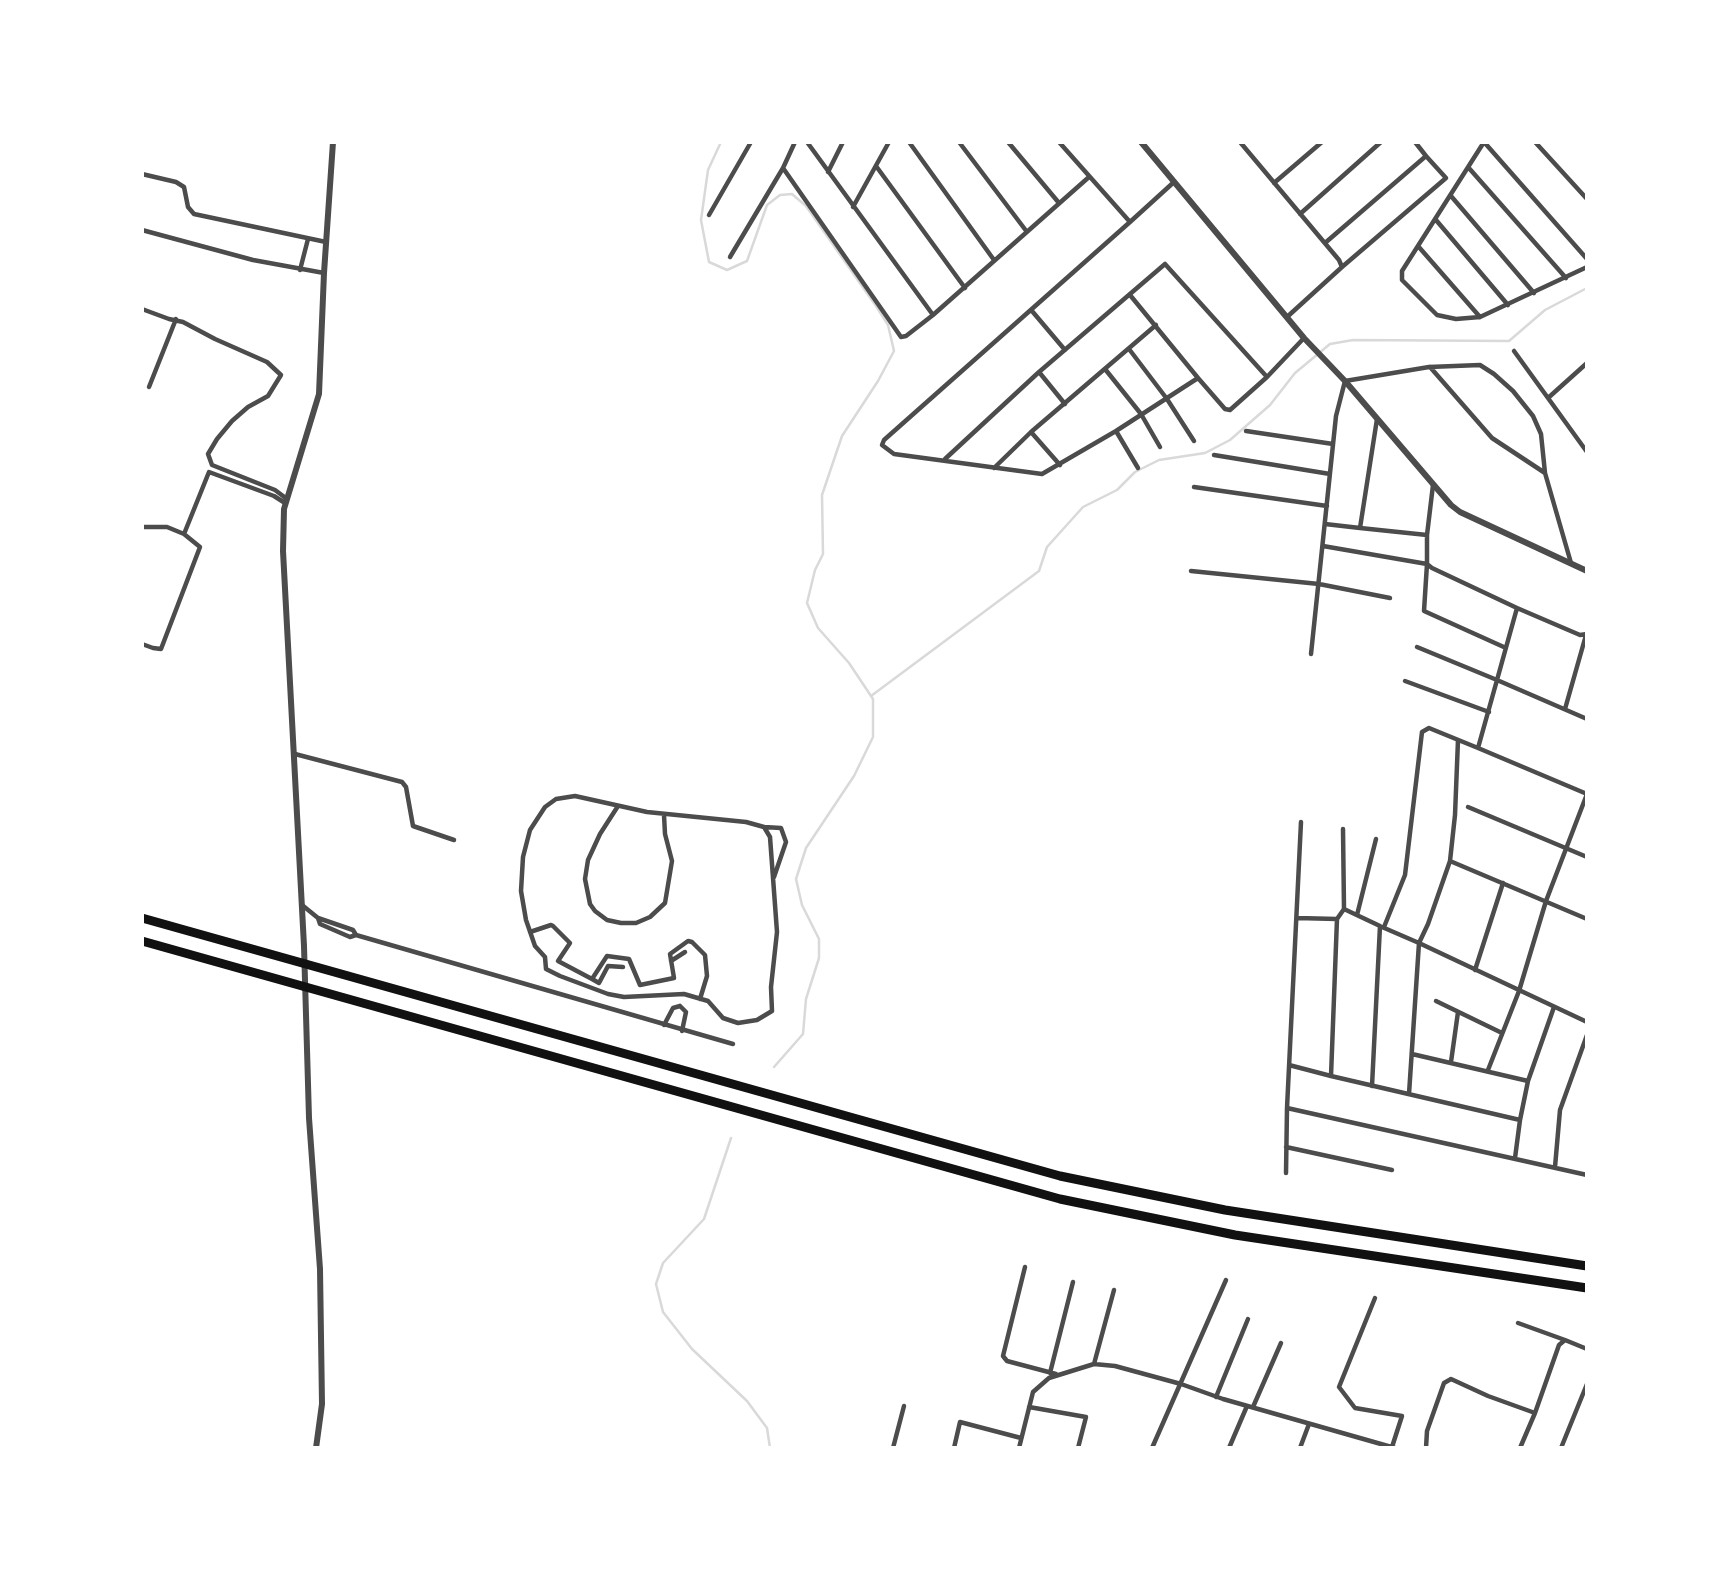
<!DOCTYPE html>
<html>
<head>
<meta charset="utf-8">
<style>
	body { margin:0 }
	#map { position:relative; width:1729px; height:1590px; overflow:hidden; background:#fff; font-family:"PT Sans",sans-serif }
	canvas { display:block }
	.frame { position:absolute; inset:0; border:144px solid #fff; pointer-events:none }
</style>
</head>
<body>
<div id="map">
<canvas width="1729" height="1590"></canvas>
<div class="frame"></div>
</div>
<script>
const context = document.querySelector('canvas').getContext('2d');
context.lineJoin = 'round';
const toPath = rows => new Path2D(rows.map(r => 'M' + r).join(''));
function stroke(path, color, width, dash) { context.strokeStyle = color; context.lineWidth = width; context.lineCap = dash ? 'butt' : 'round'; context.setLineDash(dash || []); context.stroke(path); }
const stream = toPath([
	[721,142,708,170,701,220,709,262,727,270,747,261,767,205,780,195,792,194,806,206,876,306,888,325,894,351,878,381,842,436,822,495,823,554,815,570,807,603,818,628,849,663,873,699,873,737,854,776,806,848,796,879,802,905,819,939,819,958,806,999,803,1034,774,1067],
	[871,696,1039,571,1047,547,1083,507,1117,490,1135,472,1159,460,1205,453,1230,440,1270,405,1295,373,1330,344,1353,340,1509,341,1545,310,1587,288],
	[731,1138,704,1219,663,1263,656,1284,663,1312,692,1349,747,1401,767,1428,770,1448]
]);
const minor = toPath([
	[795,142,783,168,901,337,906,336,933,315,1089,177],
	[807,142,933,315],
	[909,142,994,260],
	[959,142,1027,232],
	[1008,142,1059,203],
	[1059,142,1130,222,1174,182],
	[1240,142,1339,260,1342,267,1287,317],
	[1484,142,1402,271,1402,280,1437,315,1456,319,1480,317,1587,267],
	[1484,142,1587,259],
	[1535,142,1587,199],
	[876,166,965,288],
	[1468,167,1566,278],
	[828,172,843,142],
	[142,174,176,182,184,187,188,207,194,214,326,242],
	[1274,183,1322,142],
	[1451,196,1534,293],
	[853,207,889,142],
	[1300,214,1381,142],
	[709,215,751,142],
	[1436,220,1508,305],
	[1130,222,884,440,882,445,894,454,1042,474,1116,431,1198,378,1225,409,1230,410,1267,377,1304,338],
	[142,230,253,260,324,273],
	[1325,243,1426,156,1415,142],
	[1418,246,1480,317],
	[730,257,783,168],
	[1342,267,1446,178,1426,156],
	[300,270,308,239],
	[1130,295,1198,378],
	[142,309,169,319,183,322,215,339,267,362,281,375,268,396,248,407,232,421,217,439,208,454,212,465,275,490,287,499],
	[1032,311,1065,350],
	[1129,349,1167,399,1194,441],
	[1514,351,1587,452],
	[1430,367,1492,438,1545,473],
	[1105,369,1141,414,1160,447],
	[1039,372,1065,404],
	[149,387,176,319],
	[1548,398,1587,363],
	[1116,431,1138,468],
	[1246,431,1333,444],
	[1031,432,1060,465],
	[1214,455,1330,474],
	[945,459,1039,372,1165,264,1267,377],
	[994,468,1031,432,1156,325],
	[1194,487,1327,506],
	[1325,524,1360,528,1377,419],
	[142,527,167,527,184,534],
	[1360,528,1427,535],
	[1323,546,1427,564,1424,611,1506,648],
	[1191,571,1319,584,1390,598],
	[1517,608,1580,635,1587,634],
	[142,644,153,648,161,649,200,547,184,534,209,472,274,496,285,503],
	[1417,647,1497,680,1517,608,1432,568,1427,564,1427,535,1433,485],
	[1311,654,1336,416,1345,381,1429,367,1480,365,1494,374,1513,391,1533,416,1541,434,1545,473,1571,563],
	[1405,681,1489,712],
	[1565,709,1586,635],
	[1587,719,1497,680,1478,748,1587,794],
	[1458,740,1455,815,1450,861,1428,924,1419,943,1587,1022],
	[295,754,402,782,406,787,413,826,454,840],
	[575,796,647,812,746,822,764,827,770,837,777,932,771,987,772,1011,757,1020,738,1023,723,1018,708,1001,684,994,624,997,608,994,560,976,546,969,545,957,535,946,526,920,521,891,523,857,530,830,545,807,556,799,575,796],
	[618,806,600,834,588,860,585,879,590,904,595,911,607,920,621,923,636,923,650,917,665,903,672,861,665,834,664,815],
	[1468,807,1587,857],
	[1301,822,1287,1108,1587,1175],
	[764,827,781,828,786,842,774,877],
	[1450,861,1587,919],
	[302,905,318,918,320,924,350,937,356,935,353,930,318,918],
	[1344,909,1380,926,1372,1086],
	[1357,915,1376,839],
	[1297,918,1337,919,1344,909,1343,829],
	[1382,927,1419,943,1409,1094],
	[1384,927,1405,875,1422,732,1429,728,1478,748],
	[530,932,551,925,553,926,570,943,558,961,592,979,607,956,629,959,640,985,674,978,670,954,688,941,692,942,705,955,707,976,700,999],
	[356,935,733,1044],
	[671,961,685,952],
	[1475,970,1503,883],
	[592,979,599,983,608,966,623,967],
	[1436,1001,1502,1033],
	[680,1006,686,1012,682,1031],
	[664,1025,673,1008,680,1006],
	[1412,1054,1528,1081,1520,1120],
	[1451,1062,1458,1012],
	[1289,1065,1331,1076,1337,919],
	[1488,1070,1519,991,1546,901,1587,794],
	[1331,1076,1520,1120,1515,1158],
	[1528,1081,1554,1007],
	[1286,1147,1392,1170],
	[1555,1167,1560,1110,1587,1035],
	[1286,1173,1287,1108],
	[1025,1267,1003,1356,1007,1361,1056,1374],
	[1375,1298,1339,1387,1355,1408,1402,1416,1392,1447],
	[1518,1323,1565,1340],
	[1094,1364,1114,1290],
	[1050,1373,1073,1282],
	[1216,1397,1248,1319],
	[1029,1407,1086,1417,1078,1448],
	[1253,1407,1281,1343],
	[893,1448,904,1406],
	[954,1448,960,1422,1021,1438],
	[1019,1448,1033,1392,1049,1378,1094,1364,1115,1366,1181,1384,1223,1399,1395,1448],
	[1152,1448,1226,1280],
	[1229,1448,1247,1406],
	[1300,1448,1309,1424],
	[1426,1448,1427,1431,1444,1383,1451,1379,1488,1396,1535,1413,1559,1345,1565,1340,1587,1349],
	[1520,1448,1535,1413],
	[1561,1448,1587,1384]
]);
const tertiary = toPath([
	[1141,142,1304,338,1345,381,1451,505,1460,512,1587,571],
	[316,1448,322,1404,320,1269,309,1118,304,946,283,551,284,509,319,394,324,273,333,142]
]);
const motorway = toPath([
	[142,918,1060,1176,1225,1210,1587,1266],
	[142,941,1060,1199,1235,1235,1587,1288]
]);
stroke(stream, '#d9d9d9', 2.5);
stroke(minor, '#4c4c4c', 4.5);
stroke(tertiary, '#4c4c4c', 6);
stroke(motorway, '#111', 9);
</script>
</body>
</html>
